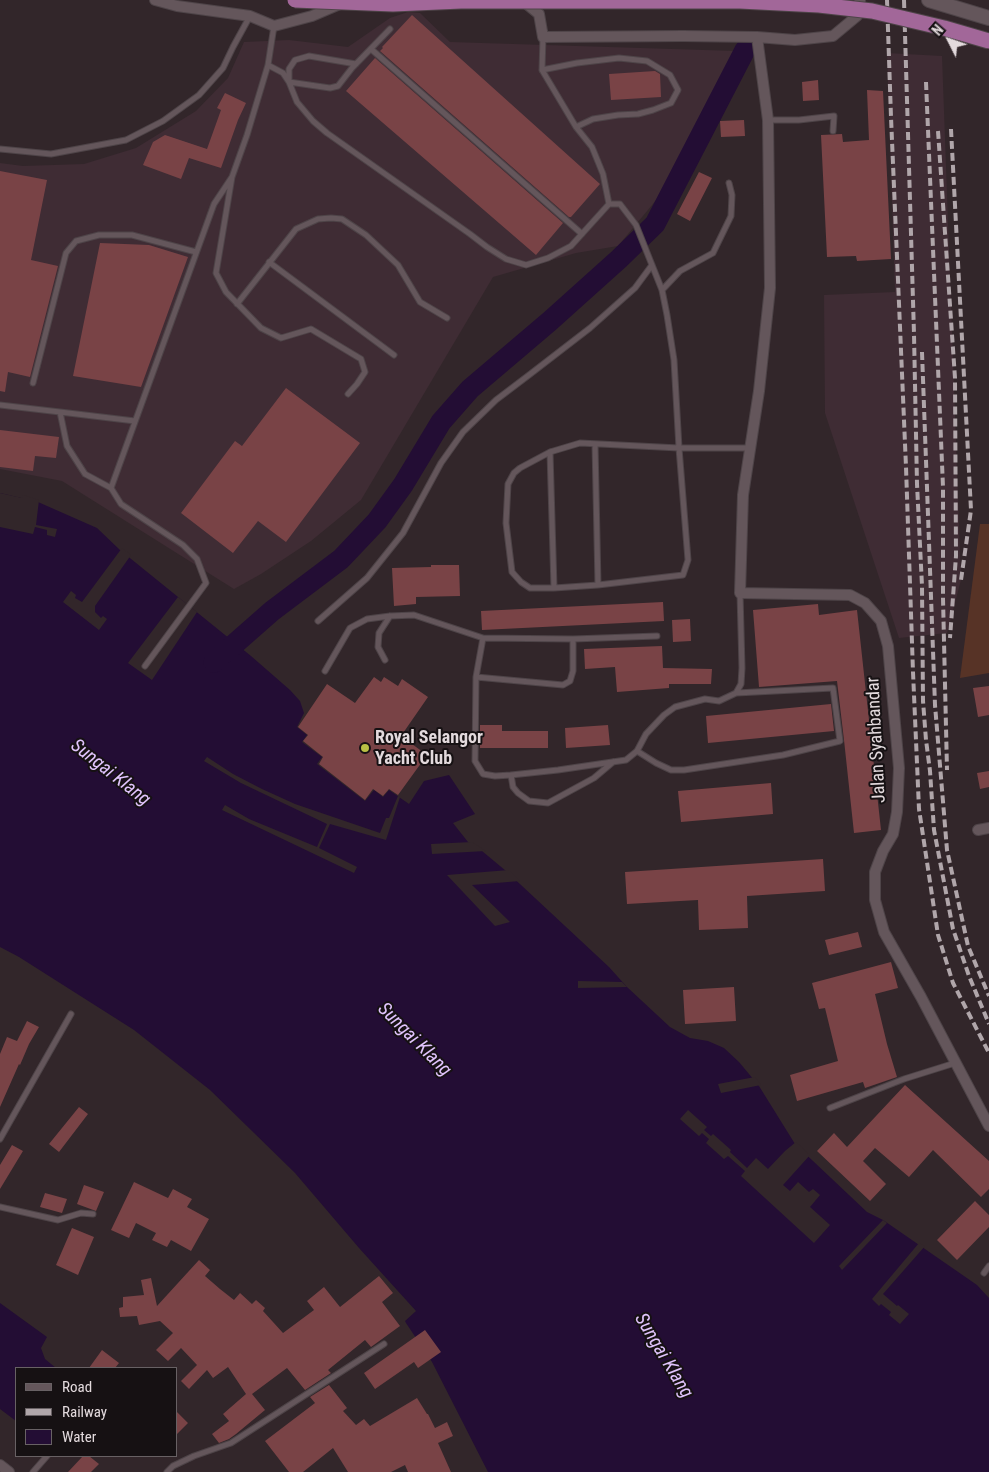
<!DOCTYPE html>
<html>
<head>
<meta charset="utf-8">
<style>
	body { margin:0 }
	#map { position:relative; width:989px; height:1472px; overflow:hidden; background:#32262a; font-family:"Roboto Condensed",sans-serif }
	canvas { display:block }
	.legend { position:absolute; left:15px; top:1367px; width:162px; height:90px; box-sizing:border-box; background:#161113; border:1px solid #686164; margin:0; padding:6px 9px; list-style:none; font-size:15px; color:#e3dadd }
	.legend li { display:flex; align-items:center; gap:10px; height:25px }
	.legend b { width:25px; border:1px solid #686164 }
	.north { position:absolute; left:924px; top:15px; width:50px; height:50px; -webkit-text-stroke:4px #161113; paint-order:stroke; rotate:311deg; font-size:14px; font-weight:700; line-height:20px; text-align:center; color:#e3dadd }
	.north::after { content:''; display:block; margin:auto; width:18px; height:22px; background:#e3dadd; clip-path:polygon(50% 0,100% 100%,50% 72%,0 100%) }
</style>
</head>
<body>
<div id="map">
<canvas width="989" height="1472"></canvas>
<ul class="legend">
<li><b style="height:6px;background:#64565b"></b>Road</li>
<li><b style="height:6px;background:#b0a6aa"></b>Railway</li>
<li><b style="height:14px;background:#230d34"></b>Water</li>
</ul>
<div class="north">N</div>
</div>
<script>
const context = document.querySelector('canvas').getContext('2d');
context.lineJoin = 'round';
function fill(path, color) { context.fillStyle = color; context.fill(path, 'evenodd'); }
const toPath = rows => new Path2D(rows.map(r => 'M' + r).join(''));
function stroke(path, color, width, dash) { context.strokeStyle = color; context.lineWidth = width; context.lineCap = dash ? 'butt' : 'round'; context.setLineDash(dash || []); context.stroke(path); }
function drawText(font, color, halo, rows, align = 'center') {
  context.font = font + ' "Roboto Condensed",sans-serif'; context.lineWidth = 4; context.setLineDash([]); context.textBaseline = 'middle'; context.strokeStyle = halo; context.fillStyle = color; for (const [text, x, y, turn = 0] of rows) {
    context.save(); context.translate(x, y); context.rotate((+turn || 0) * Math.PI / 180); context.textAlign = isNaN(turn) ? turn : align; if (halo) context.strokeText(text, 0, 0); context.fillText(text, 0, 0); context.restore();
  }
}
const built = toPath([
	[408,12,420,13,450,42,736,51,657,199,618,246,576,253,493,277,361,500,311,541,261,574,234,589,62,481,0,469,0,163,23,166,84,164,136,148,196,111,228,78,244,42,289,40,348,47,390,18],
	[887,53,942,56,961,580,947,633,899,638,825,413,824,295,895,292]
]);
const green = toPath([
	[980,524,989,524,989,673,960,678]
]);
const water = toPath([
	[0,493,38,502,97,528,120,550,251,656,290,690,300,701,304,713,297,727,307,735,302,742,322,757,317,764,365,801,374,790,383,797,389,790,409,804,424,781,449,775,475,814,453,823,468,842,482,851,506,871,609,967,627,987,670,1027,690,1038,708,1041,724,1048,739,1062,759,1086,795,1144,867,1212,883,1220,977,1285,989,1298,989,1472,488,1472,432,1362,406,1323,405,1321,416,1311,359,1248,295,1173,210,1090,134,1030,19,957,0,947],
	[0,1303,47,1337,41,1348,45,1359,56,1368,16,1368,16,1421,0,1409]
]);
const pier = toPath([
	[0,493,22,498,23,495,39,500,36,525,57,529,55,537,47,535,47,530,35,527,33,534,0,527],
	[122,548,131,555,95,606,95,612,101,618,103,616,107,619,99,630,63,602,71,591,76,595,75,598,82,602],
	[178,597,197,612,152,680,128,663],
	[207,757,233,774,262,789,295,804,380,833,386,818,389,818,398,796,400,797,386,840,330,824,319,848,357,867,354,873,222,810,225,805,249,819,317,847,327,824,241,783,204,761],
	[472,842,486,851,432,854,431,844],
	[509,870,520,881,472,885,510,922,495,926,447,875],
	[578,981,622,982,627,987,578,988],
	[755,1077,761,1085,721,1093,718,1084],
	[688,1110,707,1127,704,1130,711,1136,713,1134,731,1150,730,1152,747,1168,756,1158,768,1169,785,1151,796,1142,810,1155,783,1185,790,1191,798,1182,809,1192,813,1189,820,1195,810,1207,830,1225,814,1243,741,1176,745,1171,728,1156,724,1159,706,1143,709,1139,702,1133,699,1136,680,1119],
	[883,1220,887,1223,842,1270,839,1266],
	[919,1243,925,1246,883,1294,897,1306,898,1305,909,1314,900,1324,889,1315,891,1312,881,1304,879,1306,872,1299]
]);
const river = toPath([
	[214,662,272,611,341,559,377,521,403,485,441,422,470,389,550,321,619,259,655,224,745,50]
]);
const building = toPath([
	[412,15,600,184,571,217,569,217,380,51,383,48,382,47],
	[375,58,563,223,536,255,346,91],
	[655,71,660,74,661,97,611,100,609,74],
	[818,80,819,100,803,101,802,82],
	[867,90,883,91,891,259,857,261,856,256,827,257,821,135,842,134,843,142,869,140],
	[225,93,246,103,238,120,221,168,189,158,181,179,143,165,153,142,165,135,207,149,221,110,217,108],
	[744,120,745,136,721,137,720,121],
	[0,171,47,180,31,260,58,266,30,377,8,372,5,392,0,391],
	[699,172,712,178,690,221,677,214],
	[100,243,149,245,188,257,141,387,73,376],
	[286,388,360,443,286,542,258,521,233,553,181,513,235,441,242,446],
	[0,430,59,437,56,458,35,456,33,471,0,467],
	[431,565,459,565,460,596,416,597,416,604,394,606,392,568,431,567],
	[663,602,664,621,482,630,481,611],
	[818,604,819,615,857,610,881,830,854,833,844,740,837,681,759,687,753,610],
	[690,619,691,641,673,642,672,620],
	[662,646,663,668,712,669,711,684,669,684,669,688,617,692,615,667,585,669,584,649],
	[374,677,381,682,384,677,398,686,402,679,428,697,401,736,427,755,398,795,389,789,383,796,373,789,365,800,319,764,323,757,303,741,308,735,298,727,327,684,355,703],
	[989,686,989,715,978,717,973,688],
	[831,704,834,731,708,743,706,716],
	[480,725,502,725,502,731,548,731,548,748,480,748],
	[608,725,610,745,566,748,565,728],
	[989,771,989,787,980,789,977,773],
	[771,783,773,814,681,822,678,791],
	[823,859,825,891,747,896,748,928,699,930,698,900,627,904,625,872],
	[858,932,862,947,829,955,825,940],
	[891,962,898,988,875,994,887,1044,897,1077,865,1088,863,1082,797,1101,790,1075,838,1061,825,1008,819,1009,812,983],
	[734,987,736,1021,685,1024,683,990],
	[27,1021,39,1027,29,1044,20,1065,19,1064,0,1107,0,1054,7,1037,17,1041],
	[905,1085,989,1161,989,1189,981,1197,933,1150,909,1177,875,1148,863,1161,886,1184,870,1201,817,1151,834,1133,847,1147],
	[79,1107,88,1114,59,1152,49,1144],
	[12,1145,23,1151,0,1189,0,1165],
	[134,1182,168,1198,173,1189,192,1199,187,1207,209,1219,191,1251,171,1240,167,1247,152,1240,156,1233,136,1223,129,1238,111,1230],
	[84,1185,104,1192,96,1211,77,1204],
	[45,1193,67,1199,62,1213,40,1207],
	[975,1201,989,1215,989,1227,957,1260,937,1240],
	[72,1228,94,1237,78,1275,56,1265],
	[199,1260,210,1270,205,1276,220,1289,234,1300,240,1293,252,1304,256,1300,265,1308,263,1311,283,1333,314,1310,307,1301,324,1287,340,1307,379,1276,393,1293,382,1302,400,1326,371,1347,365,1340,328,1370,331,1373,305,1390,287,1368,252,1394,265,1410,236,1434,229,1439,219,1443,212,1434,229,1421,223,1414,246,1394,228,1367,213,1378,207,1370,189,1389,181,1381,197,1365,181,1348,168,1361,156,1350,173,1333,160,1321,139,1325,137,1316,120,1317,119,1308,123,1307,123,1297,144,1295,141,1280,151,1278,157,1306],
	[425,1330,441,1352,418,1368,414,1362,375,1389,364,1373],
	[102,1350,119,1363,115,1368,89,1368],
	[329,1385,347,1408,343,1411,356,1425,364,1419,370,1426,417,1398,427,1414,428,1414,435,1428,447,1422,453,1436,438,1443,451,1472,408,1472,405,1465,391,1472,348,1472,333,1448,303,1472,289,1472,265,1441,315,1403,310,1397],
	[176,1411,188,1423,176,1435],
	[83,1456,89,1456,99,1464,91,1472,68,1472]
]);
const service = toPath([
	[274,26,268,65,247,135,232,177,216,273,226,292,261,328,281,338,311,329,361,359,365,372,357,384,348,394],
	[543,37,542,70,576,127,592,147,603,174,609,204],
	[371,49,582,234],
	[356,64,309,56,295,60,289,69,289,82,297,102,313,121,327,133,470,234,487,247,506,259,526,265,548,258,571,246,609,204,620,204,636,225,662,290,667,315,674,360,679,448,688,560,683,575,598,585,554,588,550,452,580,443,679,448,749,448],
	[268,65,283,73,289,82,330,88,338,86,352,68,390,29],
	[542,70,577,63,619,58,647,61,670,75,678,90,671,103,653,110,638,114,618,115,593,119,576,127],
	[768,120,799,120,834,116,833,131],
	[0,149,51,154,126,140,163,121,199,95,223,68,233,47,250,16],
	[269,262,394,355],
	[662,290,680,271,713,253,731,216,732,195,729,183],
	[237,304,296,229,318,219,331,218,342,219,366,235,398,265,420,302,447,318],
	[33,383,66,253,76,241,99,235,132,235,196,252],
	[0,405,60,412,67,446,85,474,111,488],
	[60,412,135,421],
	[595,444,598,585],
	[550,452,520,468,514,473,508,484,506,523,512,572,521,582,530,588,554,588],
	[318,621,367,578,403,533,441,463,463,432,496,400,529,375,590,328,635,288,652,265],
	[573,639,657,636],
	[385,660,378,647,379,633,390,616],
	[145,666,206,583,197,559,183,545,121,504,111,488,214,204,232,177],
	[325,671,350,628,367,619,390,616,414,615,483,638,476,677,475,761,483,774,495,776,511,775,558,770,626,760,637,751,646,734,664,715,675,707,705,699,719,701,736,693,741,684,742,668,740,593],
	[476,677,563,685,570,681,573,671,573,639,483,638],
	[637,751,656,763,671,770,684,770,783,755,840,741,833,688,736,693],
	[511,775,513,787,518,793,529,801,548,803,594,778,613,762],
	[830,1108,904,1079,955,1063],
	[0,1139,71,1014],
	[0,1207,58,1220,81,1213,93,1214],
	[984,1273,989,1266],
	[33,1472,47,1456],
	[167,1472,173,1466,194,1456,231,1443,384,1344]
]);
const minor = toPath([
	[155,0,177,6,250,16,274,26,312,16,340,4],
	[522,0,539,14,543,37,683,36,757,37,795,40,833,36,857,16,860,0],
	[757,37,768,120,770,288,759,391,743,495,740,593,850,595,865,603,881,621,888,646,899,768,897,812,893,834,883,851,875,872,875,900,884,932,921,997,989,1126],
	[978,830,989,828],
	[0,1465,9,1472]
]);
const secondary = toPath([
	[929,0,989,18]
]);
const rail = toPath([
	[887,0,891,117,906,467,913,672,919,809,938,935,953,983,989,1053],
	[904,0,914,334,917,484,922,586,923,701,926,740,930,771,934,830,953,929,969,976,989,1024],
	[926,82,943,487,943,598,947,770],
	[951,129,971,510,961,580],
	[938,131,955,378,956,556,950,638],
	[922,352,935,705,947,850,968,946,989,996]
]);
const primaryBridge = toPath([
	[295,0,393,4,461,1,740,1,819,5,872,11,944,28,989,41]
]);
const markers = [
	[365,748,5,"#bac045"]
];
const poiNames = [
	["Royal Selangor",375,738],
	["Yacht Club",375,759]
];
const streetNames = [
	["Jalan Syahbandar",877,740,-93]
];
const waterNames = [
	["Sungai Klang",110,773,38],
	["Sungai Klang",414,1040,45],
	["Sungai Klang",663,1356,59]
];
fill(built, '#3f2c34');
fill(green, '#573326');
fill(water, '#230d34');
fill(pier, '#32262a');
stroke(river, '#230d34', 21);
fill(building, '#794346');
stroke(service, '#4e4448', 7);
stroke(minor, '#4e4448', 12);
stroke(secondary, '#4e4448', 16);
stroke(service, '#64565b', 5);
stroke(minor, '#64565b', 10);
stroke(secondary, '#64565b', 14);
stroke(rail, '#b0a6aa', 4, [8, 4]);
stroke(primaryBridge, '#4e4448', 17, []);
stroke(primaryBridge, '#a26799', 15);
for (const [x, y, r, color] of markers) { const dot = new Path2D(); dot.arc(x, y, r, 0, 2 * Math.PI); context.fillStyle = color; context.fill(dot); stroke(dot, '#161113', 2); }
drawText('bold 18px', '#e3dadd', '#161113', poiNames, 'left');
drawText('18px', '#e3dadd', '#161113', streetNames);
drawText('italic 19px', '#e1c4fd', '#161113', waterNames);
</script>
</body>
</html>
